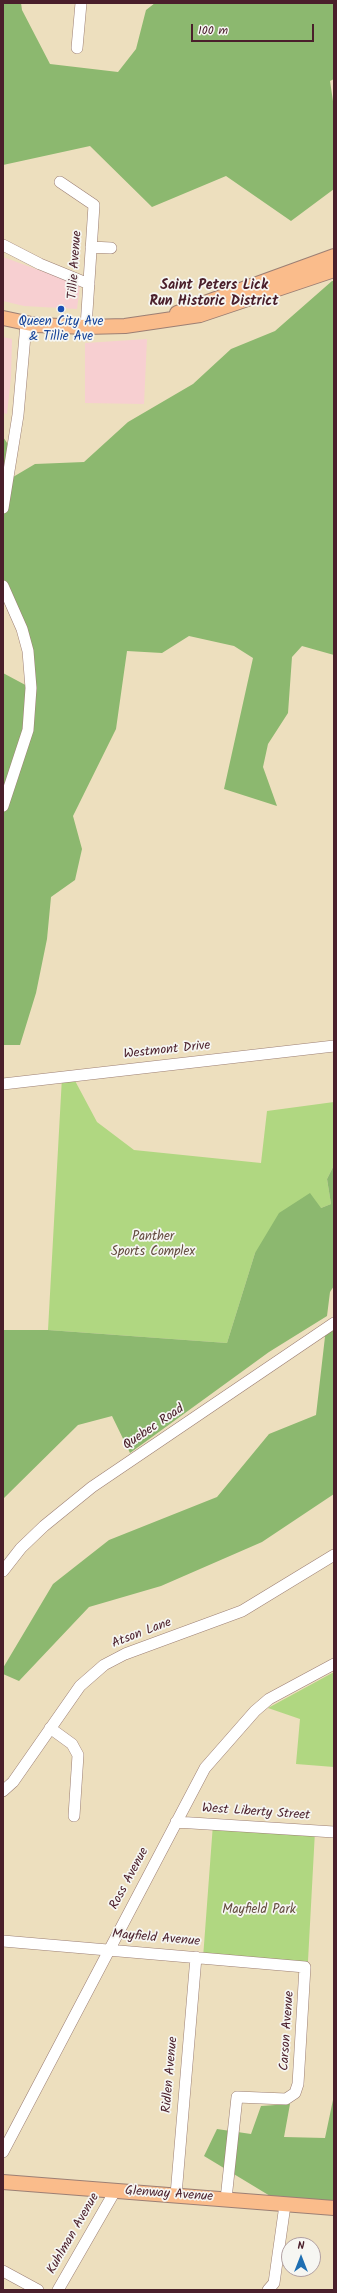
<!DOCTYPE html>
<html>
<head>
<meta charset="utf-8">
<style>
	body { margin:0 }
	#map { position:relative; width:337px; height:2293px; overflow:hidden; background:#eddfbe; font-family:Kalam,sans-serif }
	canvas { display:block }
	.frame { position:absolute; inset:0; border:4px solid #4a1f2b; pointer-events:none }
	.north { position:absolute; left:281px; top:2237px; width:40px; height:40px; box-sizing:border-box; background:#f6f6f2; border:1px solid #b1a0a2; border-radius:50%; rotate:0deg; font-size:11px; font-weight:700; line-height:16px; text-align:center; color:#4a1f2b }
	.north::after { content:''; display:block; margin:auto; width:14px; height:18px; background:#1f6fb2; clip-path:polygon(50% 0,100% 100%,50% 72%,0 100%) }
	.scale { position:absolute; left:191px; top:24px; width:123px; height:18px; box-sizing:border-box; border:2px solid #4a1f2b; border-top:0; padding-left:5px; font-size:12px; line-height:14px; white-space:nowrap; color:#4a1f2b; -webkit-text-stroke:3px #f6f6f2; paint-order:stroke }
</style>
</head>
<body>
<div id="map">
<canvas width="337" height="2293"></canvas>
<div class="frame"></div>
<div class="north">N</div>
<div class="scale">100 m</div>
</div>
<script>
const context = document.querySelector('canvas').getContext('2d');
context.lineJoin = 'round';
function fill(path, color) { context.fillStyle = color; context.fill(path, 'evenodd'); }
const toPath = rows => new Path2D(rows.map(r => 'M' + r).join(''));
function stroke(path, color, width, dash) { context.strokeStyle = color; context.lineWidth = width; context.lineCap = dash ? 'butt' : 'round'; context.setLineDash(dash || []); context.stroke(path); }
function drawText(font, color, halo, rows, align = 'center') {
  context.font = font + ' Kalam,sans-serif'; context.lineWidth = 3.5; context.setLineDash([]); context.textBaseline = 'middle'; context.strokeStyle = halo; context.fillStyle = color; for (const [text, x, y, turn = 0] of rows) {
    context.save(); context.translate(x, y); context.rotate((+turn || 0) * Math.PI / 180); context.textAlign = isNaN(turn) ? turn : align; if (halo) context.strokeText(text, 0, 0); context.fillText(text, 0, 0); context.restore();
  }
}
const built = toPath([
	[3,257,80,285,77,309,24,306,3,301],
	[3,337,12,339,11,377,7,414,3,413],
	[147,339,144,404,85,403,85,343]
]);
const green = toPath([
	[62,1077,73,1077,97,1122,134,1150,261,1163,267,1111,334,1102,334,1165,327,1179,331,1204,321,1208,255,1253,227,1343,48,1330],
	[334,1672,334,1767,296,1764,300,1719,268,1708],
	[213,1824,315,1831,308,1961,305,1967,203,1958]
]);
const forest = toPath([
	[3,3,21,3,22,10,50,64,118,72,136,49,146,10,155,3,334,3,334,79,330,81,334,108,334,189,291,221,226,176,152,207,90,146,3,165],
	[332,281,334,281,334,655,302,646,292,657,288,713,268,744,263,767,277,806,224,789,253,658,234,646,189,636,162,653,127,651,116,729,73,816,82,849,75,880,51,897,47,939,36,993,20,1045,3,1045,3,673,31,688,30,670,3,586,3,437,12,450,8,480,35,464,84,462,128,422,193,384,231,349,275,331],
	[334,1165,334,1286,330,1292,327,1316,269,1352,130,1453,112,1416,78,1425,3,1499,3,1330,48,1330,227,1343,255,1253,279,1213,310,1193,321,1208,331,1204,327,1179],
	[334,1323,334,1494,262,1542,161,1586,89,1607,19,1681,3,1674,3,1668,53,1584,109,1540,217,1497,269,1434,316,1415,326,1328],
	[334,2095,334,2208,285,2205,204,2156,217,2129,251,2134,261,2106,290,2104,284,2137,325,2138]
]);
const minor = toPath([
	[77,48,81,3],
	[60,182,94,205,86,327],
	[3,245,40,264,89,284],
	[91,247,111,248],
	[3,508,18,415,26,324],
	[3,586,22,629,28,651,31,688,28,730,3,806],
	[3,1084,334,1046],
	[3,1571,21,1548,44,1526,92,1487,334,1323],
	[50,1728,72,1744,78,1755,74,1816],
	[3,1791,13,1782,80,1686,104,1665,125,1654,242,1611,334,1555],
	[176,1822,334,1832],
	[3,1941,305,1967,298,2084,295,2093,286,2099,237,2097,226,2199],
	[3,2152,205,1768,255,1711,269,1699,334,1664],
	[176,2195,196,1957],
	[3,2271,38,2290],
	[58,2290,115,2191],
	[268,2290,274,2283,285,2205]
]);
const major = toPath([
	[177,313,334,256],
	[3,318,36,325,86,327,125,326,200,315,334,270],
	[3,2182,334,2208]
]);
const markers = [
	[61,309,4,"#1a4fb4"]
];
const streetNames = [
	["Tillie Avenue",76,265,-86],
	["Westmont Drive",167,1051,-6],
	["Quebec Road",154,1428,-34],
	["Atson Lane",142,1634,-21],
	["West Liberty Street",256,1813,4],
	["Ross Avenue",130,1879,-62],
	["Mayfield Avenue",156,1939,5],
	["Carson Avenue",288,2031,-86],
	["Ridlen Avenue",171,2075,-85],
	["Glenway Avenue",169,2195,4],
	["Kuhlman Avenue",74,2234,-60]
];
const transitNames = [
	["Queen City Ave",61,323],
	["& Tillie Ave",61,338]
];
const parkNames = [
	["Panther",153,1238],
	["Sports Complex",153,1253],
	["Mayfield Park",259,1911]
];
const neighbourhoodNames = [
	["Saint Peters Lick",214,287],
	["Run Historic District",214,303]
];
fill(built, '#f7cfd1');
fill(green, '#b0d781');
fill(forest, '#8cb86f');
stroke(minor, '#9c7f74', 12);
stroke(major, '#9c7f74', 16);
stroke(minor, '#fff', 11);
stroke(major, '#fabc8b', 14);
for (const [x, y, r, color] of markers) { const dot = new Path2D(); dot.arc(x, y, r, 0, 2 * Math.PI); context.fillStyle = color; context.fill(dot); stroke(dot, '#f6f6f2', 1.5); }
drawText('13px', '#4a1f2b', '#f6f6f2', streetNames);
drawText('13px', '#164399', '#f6f6f2', transitNames);
drawText('13px', '#644d40', '#f6f6f2', parkNames);
drawText('bold 14px', '#4a1f2b', '#f6f6f2', neighbourhoodNames);
</script>
</body>
</html>
